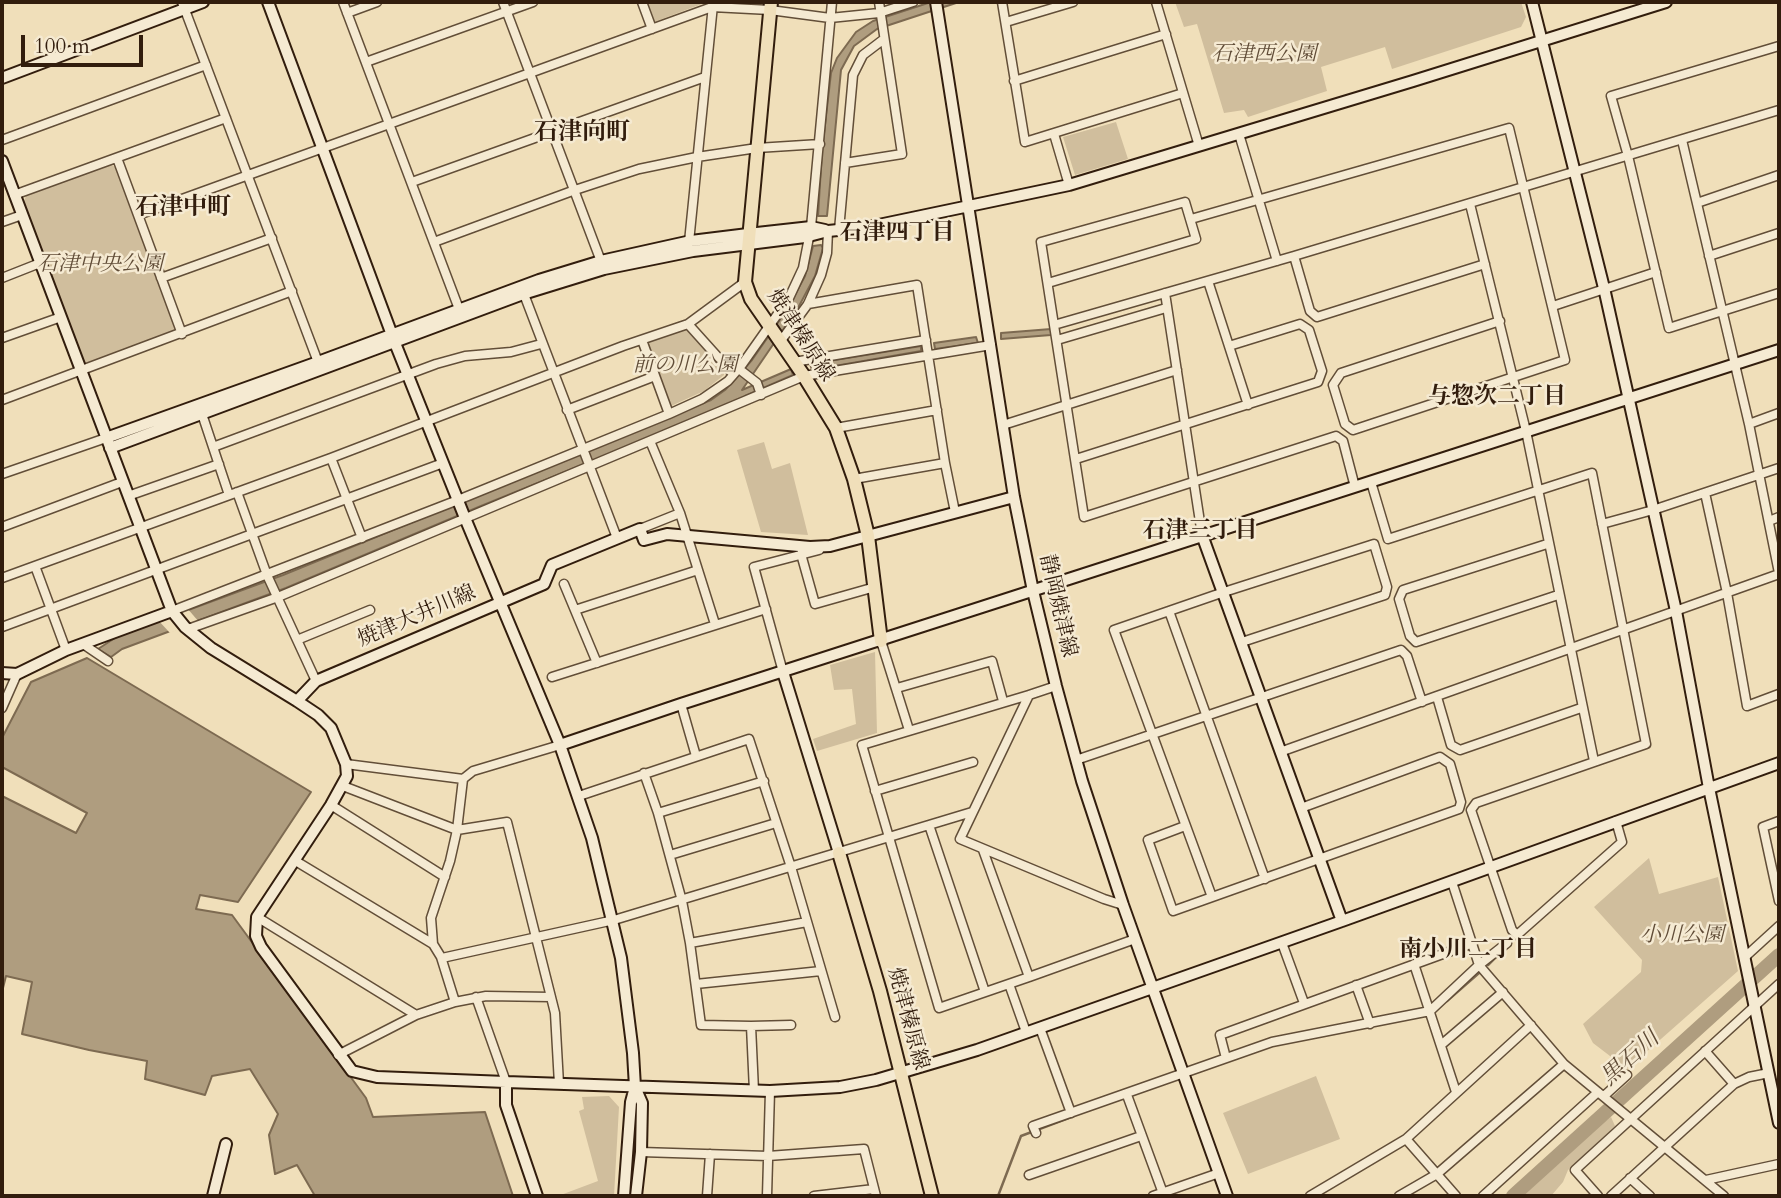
<!DOCTYPE html>
<html>
<head>
<meta charset="utf-8">
<style>
	body { margin:0 }
	#map { position:relative; width:1781px; height:1198px; overflow:hidden; background:#f0dfba; font-family:Cardo,serif }
	canvas { display:block }
	.frame { position:absolute; inset:0; border:4px solid #321d0d; pointer-events:none }
	.scale { position:absolute; left:21px; top:35px; width:122px; height:32px; box-sizing:border-box; border:4px solid #321d0d; border-top:0; padding-left:9px; font-size:21px; line-height:24px; white-space:nowrap; color:#321d0d; -webkit-text-stroke:5px #f5ead2; paint-order:stroke }
</style>
</head>
<body>
<div id="map">
<canvas width="1781" height="1198"></canvas>
<div class="frame"></div>
<div class="scale">100 m</div>
</div>
<script>
const context = document.querySelector('canvas').getContext('2d');
context.lineJoin = 'round';
function fill(path, color) { context.fillStyle = color; context.fill(path, 'evenodd'); }
const toPath = rows => new Path2D(rows.map(r => 'M' + r).join(''));
function stroke(path, color, width, dash) { context.strokeStyle = color; context.lineWidth = width; context.lineCap = dash ? 'butt' : 'round'; context.setLineDash(dash || []); context.stroke(path); }
function drawText(font, color, halo, rows, align = 'center') {
  context.font = font + ' Cardo,"Noto Serif JP",serif'; context.lineWidth = 5; context.setLineDash([]); context.textBaseline = 'middle'; context.strokeStyle = halo; context.fillStyle = color; for (const [text, x, y, turn = 0] of rows) {
    context.save(); context.translate(x, y); context.rotate((+turn || 0) * Math.PI / 180); context.textAlign = isNaN(turn) ? turn : align; if (halo) context.strokeText(text, 0, 0); context.fillText(text, 0, 0); context.restore();
  }
}
const green = toPath([
	[646,2,707,2,654,22],
	[1175,2,1521,2,1526,17,1521,27,1392,69,1385,47,1321,67,1327,91,1248,117,1244,110,1224,113,1197,24,1184,27],
	[1116,122,1128,159,1075,175,1063,137],
	[110,164,115,167,176,329,173,333,88,365,84,363,24,201,26,196],
	[688,328,724,371,724,375,704,391,671,406,647,345,649,342],
	[764,442,772,469,790,463,808,535,761,532,737,450],
	[875,652,877,733,817,751,813,739,856,724,852,689,834,690,830,665],
	[1649,858,1659,894,1718,877,1738,971,1627,1069,1593,1043,1583,1024,1641,972,1642,960,1594,907],
	[1316,1076,1340,1139,1248,1174,1223,1113],
	[609,1096,619,1107,614,1196,558,1196,598,1181,579,1111,584,1109,582,1097],
	[1611,1117,1615,1126,1568,1170,1563,1182,1551,1196,1523,1196,1593,1130]
]);
const water = toPath([
	[931,2,959,2,877,29,854,46,841,70,827,216,818,216,822,151,831,73,837,58,856,32,873,21,931,2],
	[821,245,823,248,815,276,798,308,742,390,791,369,793,375,745,396,745,399,481,506,286,588,122,649,111,657,98,649,118,636,283,575,711,400,725,390,752,360,788,308,805,276,813,246,821,245],
	[1051,329,1051,335,1001,339,1001,333,1051,329],
	[976,337,978,343,935,349,934,343,976,337],
	[921,346,921,351,812,370,810,364,921,346],
	[87,658,311,792,238,902,200,895,196,909,232,915,366,1098,373,1117,485,1112,513,1196,315,1196,297,1165,275,1174,269,1135,278,1114,250,1069,212,1076,205,1095,145,1079,147,1061,89,1050,22,1034,32,982,6,976,2,992,2,796,76,833,87,813,2,767,2,738,31,682,87,658]
]);
const pier = toPath([
	[187,608,199,622,170,633,157,619]
]);
const stream = toPath([
	[1488,965,1500,953],
	[1447,1001,1479,973],
	[998,1196,1021,1136,1074,1116]
]);
const river = toPath([
	[1513,1196,1779,955]
]);
const street = toPath([
	[182,2,318,362],
	[343,2,459,309],
	[503,2,602,264],
	[642,2,652,29],
	[1002,2,1025,142,1183,93],
	[1156,2,1199,146],
	[347,13,377,2],
	[1006,22,1073,2],
	[1779,46,1611,96,1628,156,1669,328,1779,293],
	[366,62,533,2],
	[1014,81,1166,34],
	[1054,134,1069,185],
	[1239,134,1277,261],
	[2,140,206,65],
	[1682,140,1749,424],
	[117,158,182,334],
	[845,163,902,154,879,2],
	[412,182,705,77],
	[14,195,226,118],
	[1697,203,1779,175],
	[1470,204,1526,431,1594,761],
	[138,215,712,7,770,10,830,18,879,13,913,2],
	[1191,219,1509,128,1565,360,1353,430,1345,424,1333,385,1341,373,1500,321],
	[2,222,22,215],
	[839,230,853,75,863,55,884,39],
	[434,242,575,190,639,169,697,157,757,148,820,144],
	[689,242,713,5],
	[1294,256,1310,311,1317,317,1485,264],
	[1709,256,1779,233],
	[2,278,40,263],
	[161,278,272,238],
	[1208,281,1248,405],
	[1048,283,1196,239,1185,202,1041,242,1084,517,1336,436,1343,441,1355,487],
	[522,289,617,538],
	[1165,293,1202,535],
	[808,304,917,285,945,463,955,512],
	[1553,306,1656,272],
	[688,324,733,374],
	[1054,325,1294,256,1779,110],
	[2,338,61,317],
	[642,340,669,414],
	[1057,340,1166,308],
	[780,342,808,304,821,275,827,253,828,231],
	[794,362,926,340],
	[739,369,757,383,761,395],
	[2,400,292,291],
	[567,410,655,376],
	[201,411,229,495],
	[1779,413,1749,424,1779,573],
	[1003,425,1177,370],
	[836,428,937,410],
	[650,441,680,513,715,624],
	[213,447,436,364,465,356,511,352,541,344],
	[331,458,362,538],
	[1076,459,1318,382,1322,371,1309,330,1300,324,1229,346],
	[2,474,106,438],
	[854,479,945,463],
	[1371,482,1388,539,1592,473,1646,744,1476,803,1471,810,1512,930,1517,935,1622,842,1616,821],
	[237,492,267,575,316,681],
	[1705,493,1727,593,1747,706,1779,694],
	[128,496,219,464],
	[1769,521,1779,517],
	[1602,524,1653,510,1779,468],
	[2,527,122,482],
	[640,529,680,513],
	[1547,544,1403,590,1399,599,1410,636,1416,642,1558,595],
	[801,554,815,604,875,587],
	[35,566,66,650],
	[2,578,331,458,623,346,688,324,745,282],
	[564,584,597,663],
	[575,610,698,570],
	[172,611,458,500,669,414,702,399,728,381,741,366,789,298,803,268,811,227,832,2],
	[1169,611,1265,879],
	[2,627,443,463],
	[188,629,278,597,804,376,991,345],
	[297,640,370,610],
	[881,641,909,730],
	[83,644,108,661],
	[783,672,754,567,819,550],
	[552,677,766,609],
	[1056,686,1029,695,960,839,1104,899,1123,905],
	[897,688,992,661,1003,701],
	[1437,697,1451,745,1460,750,1581,708],
	[681,704,696,756],
	[2,708,17,674],
	[1280,752,1779,574],
	[1076,760,1401,650,1407,656,1422,702],
	[346,764,463,779,457,830,450,861,431,918,433,944,441,957,455,1002],
	[644,773,658,813,682,901,690,943,701,1025,751,1026,791,1025],
	[463,779,473,771,560,745],
	[343,786,457,830,507,822,555,1013,559,1084],
	[875,791,973,762],
	[579,796,749,739,791,867,835,1017],
	[331,805,445,877],
	[658,813,764,781],
	[1779,821,1763,827,1779,901],
	[929,825,985,992],
	[1185,826,1148,840,1173,911,1459,809,1461,802,1450,764,1440,757,1301,808],
	[983,850,1029,977,1135,939],
	[670,855,776,823],
	[294,860,433,944],
	[1452,882,1479,965,1564,1064,1724,1196],
	[1212,897,1114,630,1224,592,1374,544,1387,587,1385,595,1242,642],
	[257,917,416,1015],
	[690,943,807,922],
	[1282,943,1304,1003],
	[1745,957,1779,926],
	[442,958,614,920,972,812],
	[1414,964,1456,1092],
	[1029,977,939,1008,862,745,1029,695],
	[696,984,821,971],
	[1009,984,1026,1032],
	[1356,985,1370,1024],
	[476,997,506,1082],
	[751,1026,754,1091],
	[1040,1028,1071,1113],
	[1441,1045,1503,992],
	[1705,1051,1734,1084],
	[338,1055,416,1015,455,1002,486,996,551,997],
	[1226,1058,1220,1035,1473,943],
	[1127,1095,1164,1196],
	[1604,1096,1627,1075],
	[1036,1133,1033,1126,1272,1042,1430,1011,1479,965,1507,943],
	[1406,1139,1456,1196],
	[641,1152,768,1156,864,1149,876,1196],
	[1029,1175,1141,1136],
	[1630,1178,1650,1196],
	[1706,1180,1779,1164],
	[707,1196,710,1154],
	[767,1196,770,1091],
	[814,1196,874,1189],
	[1153,1196,1219,1173],
	[1310,1196,1406,1139,1531,1025],
	[1399,1196,1437,1174,1564,1064],
	[1483,1196,1598,1092],
	[1598,1196,1575,1170,1779,984],
	[1611,1196,1734,1084,1749,1077,1769,1073]
]);
const secondary = toPath([
	[268,2,395,343,465,518,560,745,592,838,621,958,633,1053,635,1087,631,1102,624,1196],
	[936,2,1014,497,1033,591,1056,686,1082,781,1123,905,1227,1196],
	[1532,2,1604,288,1676,611,1709,788,1779,1123],
	[2,78,203,2],
	[2,161,172,611],
	[106,438,318,362,539,280,601,261,691,241,748,234,811,227,825,230],
	[110,448,523,294,604,269,693,251,805,237,828,231,869,227,1069,185,1413,81,1666,2],
	[1202,535,1342,921,1779,763],
	[783,672,839,853],
	[2,673,17,674,66,650,172,611,185,627,211,648,297,701,316,681,544,584,552,565,640,529,644,540,667,534,810,547,830,546,1014,497],
	[297,701,318,715,331,728,346,764,347,776,331,805,257,917,256,936,261,947,352,1071,377,1077,506,1082,506,1105,537,1196],
	[560,745,681,704,1779,350],
	[506,1082,770,1091,840,1087,876,1080,977,1050,1342,921],
	[635,1087,642,1103,641,1152,636,1196],
	[213,1196,226,1144]
]);
const primary = toPath([
	[771,2,745,282,751,299,804,376,836,428,854,479,868,536,881,641],
	[839,853,880,991,932,1196]
]);
const parkNames = [
	["石津西公園",1264,55],
	["石津中央公園",100,265],
	["前の川公園",685,366],
	["小川公園",1682,936]
];
const streetNames = [
	["焼津榛原線",800,336,57],
	["静岡焼津線",1057,606,77],
	["焼津大井川線",417,617,-23],
	["焼津榛原線",907,1019,75]
];
const neighbourhoodNames = [
	["石津四丁目",897,234],
	["与惣次二丁目",1497,398],
	["石津三丁目",1200,532],
	["南小川二丁目",1468,951]
];
const waterNames = [
	["黒石川",1631,1059,-42]
];
const quarterNames = [
	["石津向町",582,133],
	["石津中町",183,208]
];
fill(green, '#d0be9d');
fill(water, '#af9d7f');
stroke(water, '#7d6a51', 2);
fill(pier, '#f0dfba');
stroke(stream, '#7d6a51', 2.5);
stroke(river, '#af9d7f', 14);
stroke(street, '#624e38', 11);
stroke(secondary, '#321d0d', 14);
stroke(primary, '#321d0d', 16);
stroke(street, '#f5ead2', 8);
stroke(secondary, '#f5ead2', 10);
stroke(primary, '#f0dfba', 12);
drawText('italic 21px', '#614d38', '#f5ead2', parkNames);
drawText('21px', '#321d0d', '#f5ead2', streetNames);
drawText('bold 23px', '#321d0d', '#f5ead2', neighbourhoodNames);
drawText('italic 23px', '#5e4a35', '#f5ead2', waterNames);
drawText('bold 24px', '#321d0d', '#f5ead2', quarterNames);
</script>
</body>
</html>
